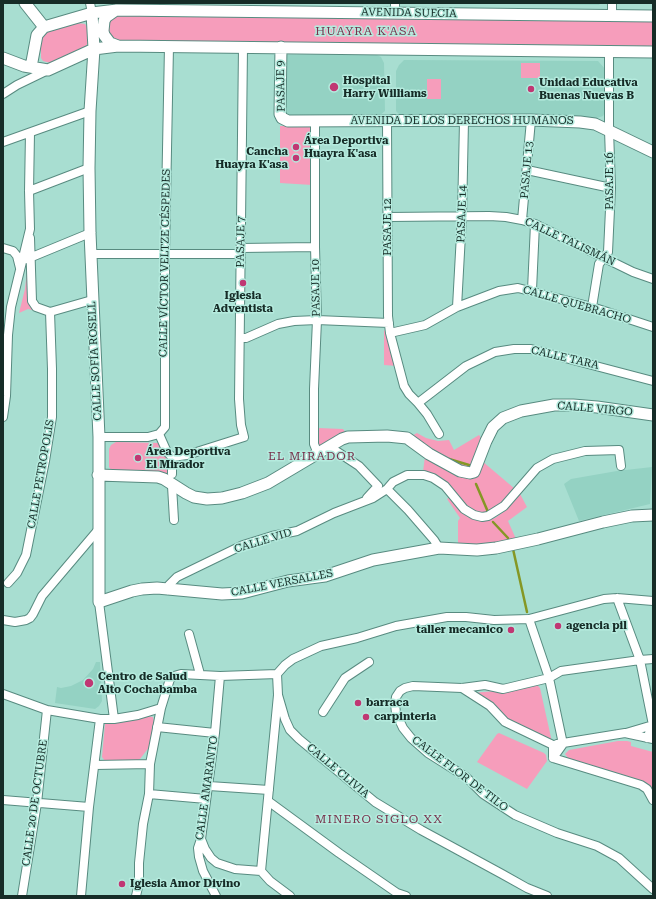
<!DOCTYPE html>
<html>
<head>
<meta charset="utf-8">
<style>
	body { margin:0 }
	#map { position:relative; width:656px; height:899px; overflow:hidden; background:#a8ded1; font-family:"Roboto Serif",serif }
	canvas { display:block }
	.frame { position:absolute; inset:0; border:4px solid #162c27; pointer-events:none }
</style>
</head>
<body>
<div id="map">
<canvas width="656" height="899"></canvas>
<div class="frame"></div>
</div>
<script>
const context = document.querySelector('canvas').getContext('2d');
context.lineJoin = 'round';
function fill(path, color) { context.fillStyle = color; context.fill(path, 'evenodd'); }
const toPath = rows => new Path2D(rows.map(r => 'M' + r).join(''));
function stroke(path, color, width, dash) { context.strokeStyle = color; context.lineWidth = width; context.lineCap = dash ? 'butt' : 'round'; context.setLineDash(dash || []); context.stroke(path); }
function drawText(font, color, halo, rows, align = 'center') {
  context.font = font + ' "Roboto Serif",serif'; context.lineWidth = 3; context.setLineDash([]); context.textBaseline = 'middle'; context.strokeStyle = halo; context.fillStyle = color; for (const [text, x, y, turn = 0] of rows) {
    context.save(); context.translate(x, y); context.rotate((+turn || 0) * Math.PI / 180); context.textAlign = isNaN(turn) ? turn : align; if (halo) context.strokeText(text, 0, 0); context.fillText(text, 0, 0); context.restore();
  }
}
const built = toPath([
	[413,3,601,3,599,5],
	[286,55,377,55,381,57,384,63,385,111,379,116,289,116,283,111],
	[404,60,598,61,606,70,606,110,603,116,597,118,401,116,396,111,396,71,399,65],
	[652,467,650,504,579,521,564,484,571,479,617,471],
	[96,662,100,662,102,701,99,706,95,709,55,703,57,687,61,688,71,686,83,680,93,669]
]);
const green = toPath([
	[118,15,653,21,653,46,116,41,108,35,108,22],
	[77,23,85,24,88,29,89,41,86,46,50,63,43,61,41,58,41,40,43,34,49,30],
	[521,63,540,63,540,78,521,78],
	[427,79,441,79,441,99,427,99],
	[306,125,310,127,312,132,312,185,280,183,280,126],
	[28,263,28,288,40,312,28,309,19,313,25,289],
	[384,330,386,332,397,366,384,365],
	[318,428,343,429,346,433,322,447,318,446],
	[417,433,426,438,438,441,449,440,454,450,479,435,482,439,471,468,452,463,410,437],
	[116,442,159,443,170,463,170,477,112,471,109,467,109,449,111,445],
	[425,456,456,475,469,479,475,477,482,461,515,489,506,500,486,514,473,511,423,472],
	[519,492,527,507,508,521,516,539,501,545,458,546,458,521,460,518,447,499,451,496,486,520,495,518,506,510],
	[536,684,540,688,552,742,501,722,479,703,472,693,507,690],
	[147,716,153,717,154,722,150,746,140,759,136,761,105,761,102,757,105,724,106,723,129,721],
	[499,733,544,753,546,755,547,761,527,789,477,762,497,734],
	[618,741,627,741,631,742,631,746,653,752,653,795,629,780,568,758,565,754,569,750]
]);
const stream = toPath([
	[449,459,469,465],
	[476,484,488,512],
	[493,522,508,538],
	[513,549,527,612]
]);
const street = toPath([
	[90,3,92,13],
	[395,13,395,3],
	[612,16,612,3],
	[3,94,17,85,48,70],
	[387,120,388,316,390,333,404,386,409,394,418,403,427,414,439,434],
	[315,121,315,247,317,320,314,389,314,444,318,454],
	[3,142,90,111],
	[527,170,611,188],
	[29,191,89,168],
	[388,217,489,216,506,217,522,220,535,224,633,272,653,279],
	[522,220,531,120],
	[30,238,32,301,36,307,50,312,92,300],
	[3,248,13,251,17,256,20,268],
	[241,248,315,247],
	[91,254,241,254],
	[27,259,90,233],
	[532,290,535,224],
	[457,307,462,216,464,121],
	[592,307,599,264,608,252,611,188,609,130,609,51],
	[390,333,425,325,457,307,499,291,518,288,592,307,653,327],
	[240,338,246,338,278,324,294,321,317,320,389,323],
	[418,403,466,366,495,352,514,349,531,349,653,381],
	[3,417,6,396,8,335,11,307,30,229,29,191,30,133],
	[159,434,167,452,172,457,172,474],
	[99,437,148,437,159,434,165,427,165,253,169,46],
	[330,447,359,466,378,486,367,498],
	[172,457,187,455,244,437,241,425,239,399,243,47],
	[172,486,174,520],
	[387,489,408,510,434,540,439,548],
	[8,583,17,573,26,555,45,461,52,417,52,369,50,312],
	[167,590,169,585,177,577,243,545,272,536,297,531,334,513,373,498,387,489,393,482,407,475,424,475,433,478,445,486,464,509,474,515,482,517,488,516,504,506,537,468,553,459,585,451,619,450,621,466],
	[617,598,640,660,653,725,647,738],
	[99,602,114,719],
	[529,619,549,678,563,744,553,758],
	[3,620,15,622,26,620,30,618,33,614,42,596,98,530],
	[189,634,200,674],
	[653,659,640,660,561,671,549,678,503,689,485,685,462,688,413,686,405,688,400,691,396,697,395,704,396,713,403,728,411,738,428,753,466,777,483,794,515,815,557,833,597,846,619,858,653,889],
	[462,688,490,706,505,722,553,745,553,758],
	[3,694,47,710,100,719,114,719,138,715,161,708],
	[278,695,285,719,290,730,299,739,375,802,421,830,502,874,527,888,547,896],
	[323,712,345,678,369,662],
	[157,727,215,733],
	[626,733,653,725],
	[557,744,625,733,653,739],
	[553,758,641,785,647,789,653,800],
	[95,765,150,764],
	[209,786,269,790],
	[149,794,206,799],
	[3,800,89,807],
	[268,801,339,853,397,893,406,896],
	[201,839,205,849,211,858,217,863,235,869,261,871,270,881,290,896],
	[261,871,278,695,277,674],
	[22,896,37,803,47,710],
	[81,896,89,807,100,719],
	[136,896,139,883,139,863,143,824,149,794,150,764,161,708,170,679,174,676,181,674,220,676,277,674,285,665,293,659,321,646,357,638,396,626,447,617,466,617,494,620,529,619,604,599,617,598,653,601],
	[216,896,203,871,199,857,198,848,201,839,215,733,220,676]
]);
const secondary = toPath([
	[25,3,44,27],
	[116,10,106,17,104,21,103,31,104,35,110,43,118,46],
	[92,13,94,49,90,111,89,168,90,233,99,437,99,602,132,591,142,589,157,588,222,594,242,593,288,581,325,576,373,560,439,548,477,550,496,548,538,539,603,522,632,516,653,515],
	[281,47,280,114,282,118,288,121,531,120,580,122,595,124,653,152],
	[3,58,24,66,48,70,94,49,118,46,653,52],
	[31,67,37,35,44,27,92,13,117,10,653,16],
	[98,475,158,477,164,479,186,493,194,497,207,499,222,498,242,493,268,483,342,439,348,437,387,436,407,438,429,454,460,471,470,473,474,472,486,441,493,427,503,418,521,411,554,405,573,405,597,407,653,415]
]);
const markers = [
	[334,87,5,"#c03773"],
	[531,89,4,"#c03773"],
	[296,147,4,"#c03773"],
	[296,158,4,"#c03773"],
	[243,283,4,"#c03773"],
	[138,458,4,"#c03773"],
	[558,626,4,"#c03773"],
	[511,630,4,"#c03773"],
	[89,683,5,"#c03773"],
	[358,703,4,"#c03773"],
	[366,717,4,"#c03773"],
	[122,884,4,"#c03773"]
];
const streetNames = [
	["AVENIDA SUECIA",409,13,1],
	["PASAJE 9",281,86,-91],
	["AVENIDA DE LOS DERECHOS HUMANOS",462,121],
	["PASAJE 13",527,170,-85],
	["PASAJE 16",610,181,-90],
	["PASAJE 14",462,214,-88],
	["PASAJE 12",388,227,-90],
	["PASAJE 7",241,242,-89],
	["CALLE TALISMÁN",570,242,25],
	["CALLE VÍCTOR VELTZE CÉSPEDES",165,263,-89],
	["PASAJE 10",316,288,-91],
	["CALLE QUEBRACHO",577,305,16],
	["CALLE TARA",565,358,13],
	["CALLE SOFÍA ROSELL",95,361,-93],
	["CALLE VIRGO",595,409,5],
	["CALLE PETROPOLIS",41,474,-80],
	["CALLE VID",263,541,-17],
	["CALLE VERSALLES",282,583,-11],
	["CALLE CLIVIA",338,771,40],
	["CALLE FLOR DE TILO",460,774,37],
	["CALLE AMARANTO",207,788,-82],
	["CALLE 20 DE OCTUBRE",35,803,-82]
];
const poiNames = [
	["Hospital",343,81],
	["Harry Williams",343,94],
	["Unidad Educativa",539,83],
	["Buenas Nuevas B",539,96],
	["Área Deportiva",304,141],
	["Huayra K'asa",304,154],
	["Cancha",288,152,"right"],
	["Huayra K'asa",288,165,"right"],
	["Iglesia",243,296,"center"],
	["Adventista",243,309,"center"],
	["Área Deportiva",146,452],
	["El Mirador",146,465],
	["agencia pil",566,626],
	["taller mecanico",503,630,"right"],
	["Centro de Salud",98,677],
	["Alto Cochabamba",98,690],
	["barraca",366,703],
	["carpinteria",374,717],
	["Iglesia Amor Divino",130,884]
];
const neighbourhoodNames = [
	["HUAYRA K'ASA",366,31],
	["EL MIRADOR",312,456],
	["MINERO SIGLO XX",379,819]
];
fill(built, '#94d2c3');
fill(green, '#f69dbb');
stroke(stream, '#859725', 2.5);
stroke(street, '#588b80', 10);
stroke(secondary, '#588b80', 13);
stroke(street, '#fff', 8);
stroke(secondary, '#fff', 11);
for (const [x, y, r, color] of markers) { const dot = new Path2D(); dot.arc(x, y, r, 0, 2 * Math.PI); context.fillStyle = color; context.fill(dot); stroke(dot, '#b5ebde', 1.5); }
drawText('11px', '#162c27', '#b5ebde', streetNames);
drawText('bold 11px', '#162c27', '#b5ebde', poiNames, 'left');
context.letterSpacing = '1px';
drawText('12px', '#77334d', '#b5ebde', neighbourhoodNames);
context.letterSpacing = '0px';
</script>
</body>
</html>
